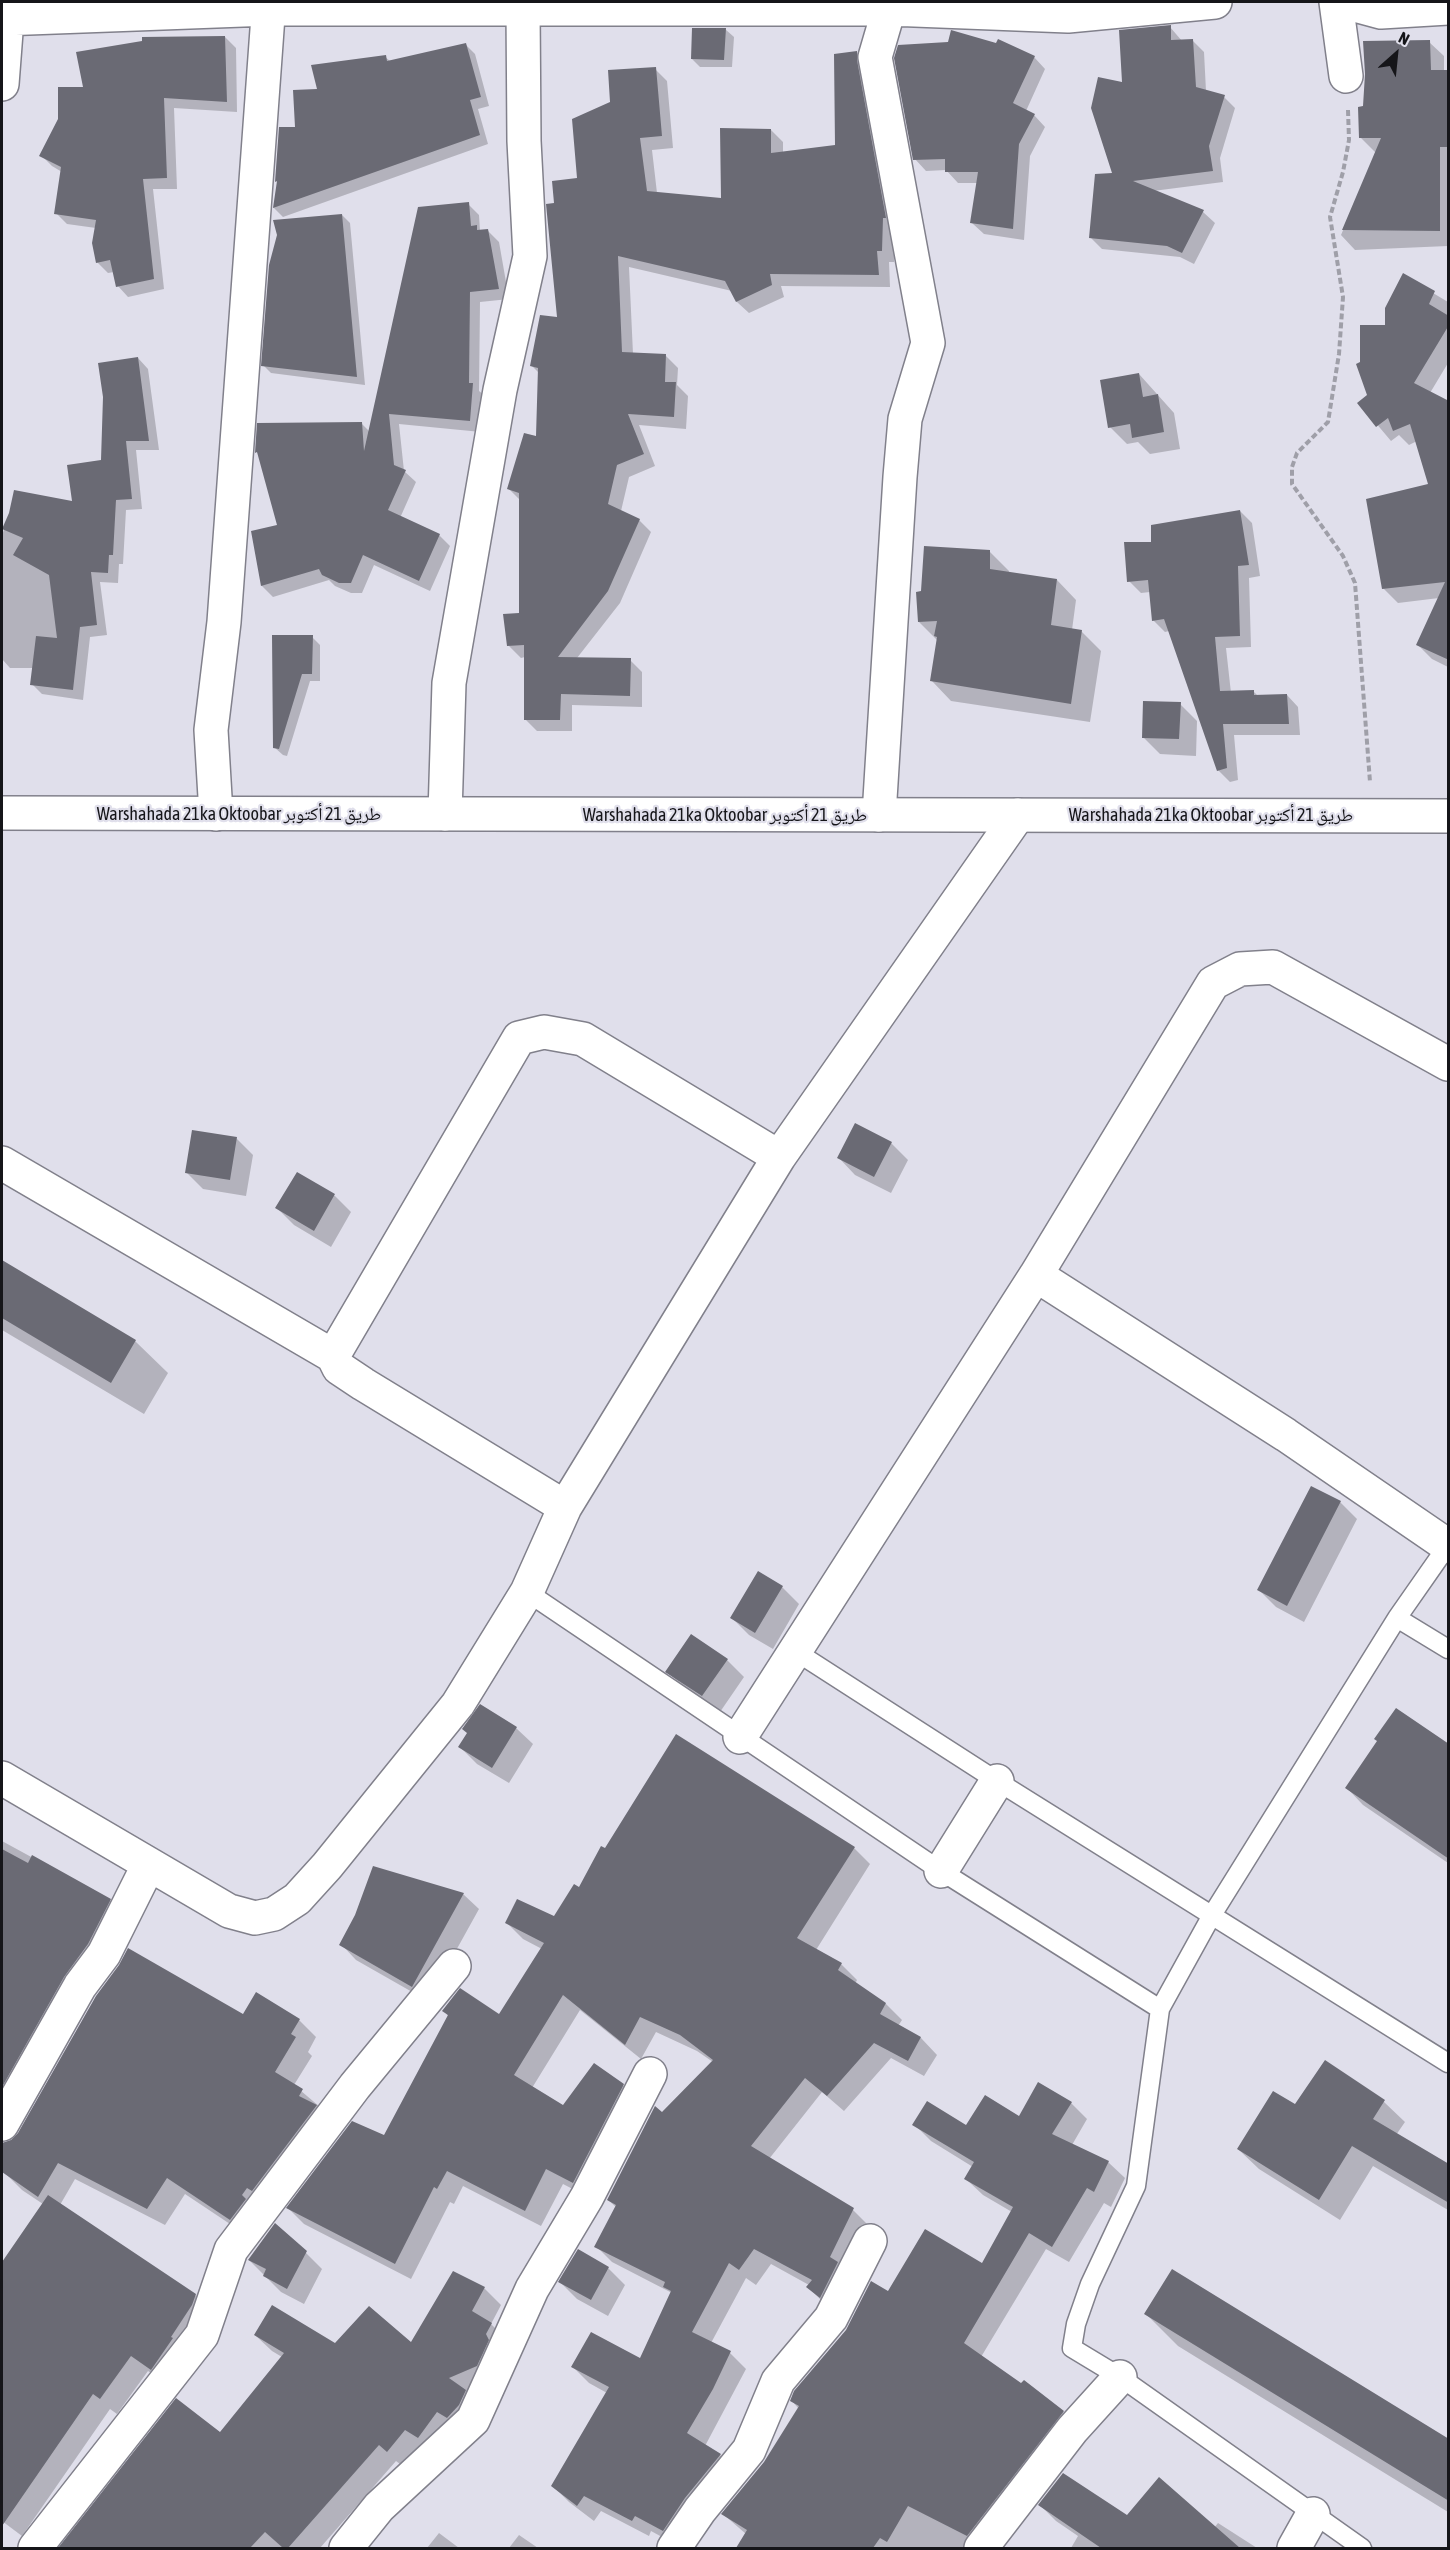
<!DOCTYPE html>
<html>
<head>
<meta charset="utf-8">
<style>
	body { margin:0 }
	#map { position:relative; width:1450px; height:2550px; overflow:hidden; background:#e0dfeb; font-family:"Asap Condensed",sans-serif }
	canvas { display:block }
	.frame { position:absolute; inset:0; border:3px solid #151519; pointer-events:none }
	.north { position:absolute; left:1366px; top:24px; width:60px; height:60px; -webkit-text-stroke:4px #e0dfeb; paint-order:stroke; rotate:27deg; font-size:16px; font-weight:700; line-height:24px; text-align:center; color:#151519 }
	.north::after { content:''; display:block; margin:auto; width:21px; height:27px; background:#151519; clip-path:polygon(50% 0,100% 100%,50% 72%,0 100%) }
</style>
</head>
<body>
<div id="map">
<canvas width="1450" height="2550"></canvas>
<div class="frame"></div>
<div class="north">N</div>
</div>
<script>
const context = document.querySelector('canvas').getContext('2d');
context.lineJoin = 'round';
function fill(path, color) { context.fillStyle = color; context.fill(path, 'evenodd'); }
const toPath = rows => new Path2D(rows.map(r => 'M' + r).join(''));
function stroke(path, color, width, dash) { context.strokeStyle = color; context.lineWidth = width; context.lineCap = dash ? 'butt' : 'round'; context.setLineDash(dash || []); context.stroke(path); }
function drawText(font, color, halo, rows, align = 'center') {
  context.font = font + ' "Asap Condensed","Noto Naskh Arabic",sans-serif'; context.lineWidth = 4.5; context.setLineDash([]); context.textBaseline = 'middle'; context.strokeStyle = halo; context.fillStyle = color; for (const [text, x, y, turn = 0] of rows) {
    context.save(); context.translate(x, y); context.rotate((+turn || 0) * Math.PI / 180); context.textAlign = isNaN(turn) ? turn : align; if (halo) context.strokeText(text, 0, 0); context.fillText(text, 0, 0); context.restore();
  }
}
const shadow = toPath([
	[1170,27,1182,41,1192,40,1204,52,1206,91,1224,97,1235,108,1220,158,1223,182,1153,191,1203,212,1215,223,1194,264,1180,257,1102,249,1091,238,1114,175,1123,84],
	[725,29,734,37,732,67,700,67,692,59],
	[225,37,236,48,237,112,174,108,177,189,153,189,164,289,128,297,118,286,114,272,108,273,97,262,96,228,67,224,56,213,62,172,52,166,41,155,84,89],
	[1429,42,1444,56,1444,71,1448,74,1448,246,1355,250,1341,235,1376,153,1360,137,1365,108],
	[949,44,1034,57,1045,69,1026,111,1034,115,1045,127,1030,156,1024,240,984,234,972,223,978,183,958,183,946,170,926,171,915,159],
	[466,45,475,54,489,106,478,109,488,144,283,217,274,208,279,183,276,181,319,90,385,57,390,61],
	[857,53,869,64,894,229,894,262,889,262,890,287,781,286,784,297,749,313,737,302,732,291,629,267,633,354,666,356,678,368,677,385,688,396,686,429,639,425,655,466,629,477,621,511,639,520,651,532,620,603,577,658,630,660,642,672,642,707,572,705,572,731,537,731,525,719,525,657,521,658,509,646,521,614,521,501,508,488,537,438,539,373,531,365,558,319,556,205,579,180,612,103,655,69,667,81,673,148,652,150,657,193,722,200,771,130,783,142,783,153,837,147],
	[468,204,479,215,480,231,488,231,499,242,509,299,480,302,479,391,484,395,481,432,399,424,404,471,416,482,400,518,439,535,450,546,430,591,374,565,362,593,351,593,335,586,329,580,273,597,262,586,252,532,279,527,259,455,257,452,361,423,370,432],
	[342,215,350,223,365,385,271,373,263,365],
	[1403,275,1448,302,1448,363,1430,393,1448,402,1448,667,1432,659,1418,645,1439,598,1398,603,1383,588,1430,485,1417,441,1409,445,1399,435,1391,441,1359,403,1369,395,1362,363,1387,327],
	[138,358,148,369,159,450,136,450,142,509,126,510,123,564,119,564,118,583,100,582,107,635,90,637,83,700,42,694,32,684,34,668,10,668,2,659,2,535,10,514,74,502,103,461],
	[1139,374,1174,413,1180,449,1150,454,1138,442,1127,444,1110,427],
	[1240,511,1252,523,1260,576,1249,578,1251,647,1226,648,1231,693,1254,692,1258,696,1287,695,1298,707,1300,735,1234,735,1238,780,1230,782,1218,770,1169,631,1165,632,1153,620,1150,592,1141,593,1129,581,1153,543],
	[989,551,1009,571,1009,573,1057,580,1076,600,1072,630,1081,631,1101,651,1090,722,951,701,932,681,938,641,919,622],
	[312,637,320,645,320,681,310,681,287,756,283,755,274,747],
	[1180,704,1197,721,1196,756,1160,754,1143,737],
	[236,1138,253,1155,246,1196,203,1189,186,1172],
	[891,1143,908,1160,891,1193,855,1175,839,1158],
	[297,1174,335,1196,351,1212,331,1247,294,1225,277,1208],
	[2,1262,135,1341,168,1373,144,1414,2,1330],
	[1340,1502,1357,1519,1304,1622,1276,1607,1259,1590],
	[759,1573,782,1587,799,1604,773,1649,749,1635,732,1618],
	[727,1660,744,1677,720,1712,684,1688,667,1671],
	[516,1728,533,1744,509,1783,477,1764,460,1747],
	[676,1736,854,1848,870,1864,816,1950,841,1964,857,1980,855,1984,886,2004,902,2020,898,2026,921,2038,937,2055,924,2076,891,2058,844,2111,822,2092,769,2159,853,2210,869,2226,824,2303,808,2287,809,2285,771,2264,756,2285,746,2278,711,2343,730,2353,746,2369,705,2446,720,2455,736,2471,673,2543,651,2531,649,2536,601,2511,594,2521,569,2502,553,2486,607,2393,589,2383,573,2367,640,2360,672,2293,612,2262,596,2246,616,2207,608,2200,662,2114,713,2062,697,2051,656,2032,641,2059,580,2010,532,2088,564,2107,623,2085,639,2101,590,2198,563,2184,541,2226,463,2186,454,2204,450,2202,411,2279,304,2224,288,2208,385,2137,449,2017,444,2011,500,2016,542,1949,523,1939,507,1923,555,1918,580,1889],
	[1448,1745,1448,1863,1363,1805,1347,1788],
	[2,1841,110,1900,126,1916,2,2112],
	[374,1868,463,1894,479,1909,428,2001,356,1960,341,1944,357,1916],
	[257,1994,299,2020,316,2037,308,2052,312,2056,294,2085,320,2107,248,2236,185,2194,165,2225,75,2179,60,2205,195,2295,212,2312,168,2385,148,2371,117,2414,110,2409,22,2536,2,2521,2,2265,43,2204,22,2190,5,2173,244,2016],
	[1325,2062,1384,2102,1405,2122,1396,2135,1448,2166,1448,2210,1373,2166,1340,2220,1259,2169,1238,2149,1296,2106],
	[1071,2103,1087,2119,1072,2145,1108,2162,1125,2178,1111,2207,1104,2203,1069,2262,1046,2249,981,2357,1063,2412,1080,2429,986,2548,741,2548,739,2547,746,2534,723,2514,765,2462,799,2409,792,2401,888,2293,983,2265,1012,2212,983,2195,966,2179,973,2167,931,2141,914,2124,966,2127,1019,2118],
	[305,2252,322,2269,304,2304,281,2292,249,2260],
	[608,2268,625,2285,608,2316,577,2299,560,2282],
	[484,2288,501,2305,491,2324,508,2341,482,2407,404,2467,396,2461,320,2548,141,2548,175,2495,120,2548,60,2548,177,2400,220,2434,282,2357,272,2351,255,2335,335,2345,412,2344],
	[1146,2314,1448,2441,1448,2512,1178,2346],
	[1040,2505,1214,2528,1218,2523,1257,2548,1182,2548,1180,2546,1178,2548,1071,2548,1078,2536,1056,2521],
	[439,2533,459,2548,427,2548],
	[519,2535,538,2548,509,2548]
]);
const building = toPath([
	[1171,25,1171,40,1193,39,1196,87,1225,95,1209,146,1213,171,1133,181,1204,210,1182,253,1167,246,1089,238,1095,174,1112,173,1091,108,1098,77,1122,82,1119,30],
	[692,28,726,28,724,60,691,59],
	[951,30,996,43,998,39,1035,56,1013,103,1035,114,1019,144,1013,229,970,223,978,172,945,172,945,159,913,160,894,58,898,45,948,42],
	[225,36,227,102,164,98,167,178,143,179,154,279,116,287,110,260,96,263,92,243,96,220,54,214,61,167,39,156,58,119,58,87,83,87,76,52,142,41,142,37],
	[1430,40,1431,70,1447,70,1449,147,1440,147,1440,231,1342,230,1381,138,1359,138,1358,107,1363,106,1365,74,1363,41],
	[466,43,481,97,470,100,480,135,273,208,277,181,275,182,279,127,295,127,293,90,317,89,311,65,386,55,387,61],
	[857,51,857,60,886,218,883,218,882,251,877,251,879,275,770,274,772,285,736,302,725,281,618,256,622,352,666,354,665,382,676,382,674,417,628,414,644,454,617,465,608,504,640,519,608,591,558,657,631,658,630,696,561,694,560,720,524,720,524,645,507,646,503,614,519,613,519,493,507,489,524,433,536,436,538,368,530,366,540,315,557,317,546,204,554,203,552,181,577,178,572,119,610,102,608,70,656,67,662,136,640,138,647,191,721,198,720,128,771,129,771,153,835,145,834,54],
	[469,202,471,226,477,225,477,230,488,229,499,289,470,292,469,383,473,383,470,421,389,414,394,465,406,470,388,510,440,534,419,581,363,555,351,583,339,583,322,575,319,569,261,586,251,531,277,525,257,452,255,453,257,423,362,422,364,451,418,207],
	[342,214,357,377,261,366,269,265,277,235,273,220],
	[1403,273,1435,291,1429,304,1449,316,1449,325,1414,383,1449,401,1449,660,1416,645,1445,582,1382,589,1366,499,1428,484,1410,424,1393,431,1388,418,1376,427,1357,403,1367,395,1356,364,1360,362,1360,325,1385,325,1385,308],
	[138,357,149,441,126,441,132,499,116,500,113,555,109,555,108,573,91,572,97,625,80,627,73,690,30,685,36,636,57,638,49,575,13,555,23,538,2,529,9,513,14,490,72,501,67,465,101,460,103,397,98,363],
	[1139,373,1143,397,1158,394,1164,432,1132,438,1130,424,1108,428,1100,380],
	[1240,510,1249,565,1238,566,1240,636,1215,637,1220,691,1254,690,1254,695,1287,694,1289,724,1223,724,1227,768,1217,771,1164,619,1152,621,1148,580,1127,582,1124,542,1151,542,1151,525],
	[924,546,990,550,990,569,1057,579,1051,625,1082,630,1071,704,930,681,937,637,934,636,937,621,918,622,916,592,921,591],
	[272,635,313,635,312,674,302,674,279,749,273,748],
	[1143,701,1181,702,1179,739,1142,738],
	[855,1123,892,1142,874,1177,837,1158],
	[192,1130,237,1137,230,1180,185,1173],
	[297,1172,335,1194,314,1231,275,1208],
	[2,1260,136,1340,111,1383,2,1318],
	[1311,1486,1341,1501,1287,1606,1257,1590],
	[758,1571,783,1586,755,1633,730,1618],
	[691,1634,728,1659,702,1696,665,1672],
	[480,1704,517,1727,492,1768,458,1747,467,1733,462,1729],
	[1396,1708,1449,1744,1449,1859,1345,1788,1377,1741,1374,1739],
	[676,1734,855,1847,797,1938,842,1963,838,1970,886,2003,880,2014,921,2037,908,2061,874,2043,827,2096,805,2078,751,2146,854,2208,830,2257,838,2262,820,2298,806,2287,812,2280,754,2249,739,2270,729,2263,692,2332,731,2351,713,2389,687,2433,721,2454,685,2498,663,2531,635,2516,632,2521,584,2496,577,2506,551,2486,609,2387,571,2367,591,2332,640,2358,671,2291,663,2287,665,2282,594,2247,616,2205,607,2200,655,2106,662,2112,713,2060,680,2035,640,2017,625,2045,563,1995,514,2075,563,2105,594,2063,624,2084,573,2183,546,2169,525,2211,447,2171,437,2189,434,2187,395,2264,286,2208,352,2121,384,2135,448,2015,442,2011,460,1988,499,2014,544,1943,505,1923,517,1899,554,1916,574,1884,579,1887,601,1846,605,1848],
	[2,1849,28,1863,32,1855,111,1899,88,1944,64,1977,2,2087],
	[373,1866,464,1893,412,1987,339,1945,355,1915],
	[128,1948,243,2014,256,1992,300,2019,291,2034,296,2037,275,2072,303,2089,299,2096,317,2105,252,2191,247,2188,242,2195,246,2199,230,2220,167,2178,147,2209,58,2163,38,2197,2,2172,2,2143,11,2140,18,2133,96,1996,119,1965],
	[1325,2060,1385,2100,1373,2119,1449,2164,1449,2203,1352,2146,1319,2200,1237,2149,1273,2091,1295,2104],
	[1038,2082,1072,2102,1052,2134,1109,2161,1094,2192,1087,2188,1052,2247,1029,2233,964,2343,1021,2383,1024,2380,1064,2411,967,2536,908,2506,887,2542,880,2538,873,2548,736,2548,747,2530,721,2514,764,2462,799,2406,790,2401,794,2391,846,2330,871,2281,888,2291,925,2229,982,2263,1013,2207,964,2179,974,2162,912,2125,927,2101,966,2125,985,2095,1019,2116],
	[48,2195,196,2294,192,2305,171,2337,173,2338,151,2370,131,2356,100,2399,93,2394,2,2526,2,2262],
	[275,2223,307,2251,287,2289,263,2276,266,2269,248,2260],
	[578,2249,609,2267,591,2300,558,2282],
	[1172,2269,1449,2439,1449,2501,1144,2314],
	[453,2271,485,2287,472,2311,492,2323,486,2334,489,2340,477,2366,449,2378,466,2390,459,2405,447,2418,437,2412,418,2438,405,2430,387,2452,379,2445,288,2548,283,2548,265,2532,250,2548,58,2548,176,2398,220,2432,284,2353,254,2335,272,2305,335,2343,369,2306,411,2342],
	[1063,2473,1127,2515,1159,2477,1240,2548,1101,2548,1038,2505]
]);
const path = toPath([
	[1348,110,1349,140,1343,172,1330,217,1343,297,1339,354,1328,422,1297,453,1292,467,1292,484,1343,556,1355,583,1370,782]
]);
const lane = toPath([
	[527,1592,941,1871,1160,2009],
	[1397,1618,1448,1649],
	[795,1651,997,1781,1448,2063],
	[1362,2548,1120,2377,1072,2348,1076,2324,1090,2284,1136,2186,1160,2009,1212,1915,1397,1618,1448,1545]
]);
const street = toPath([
	[1336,2,1346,76],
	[1344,2,1381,12,1448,8],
	[2,5,7,19,2,84],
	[2,19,270,9,889,9,1068,16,1215,2],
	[216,814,211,730,224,622,269,2],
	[445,814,449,683,500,390,530,256,524,141,523,9],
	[879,815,900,477,905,419,928,343,875,57,889,9,889,2],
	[2,1163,333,1356],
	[1036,1275,1286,1435,1448,1546],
	[565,1507,363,1384,339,1368,333,1356,519,1038,544,1032,583,1039,779,1157],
	[740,1737,1036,1275,1213,983,1240,969,1273,967,1448,1064],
	[2,1778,229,1911,255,1918,274,1914,297,1899,327,1866,458,1704,527,1592,565,1507,779,1157,1018,815],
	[941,1871,997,1781],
	[2,2124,80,1986,104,1954,149,1864],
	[35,2548,202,2335,231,2250,355,2086,454,1966],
	[346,2548,379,2507,473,2420,532,2289,587,2197,650,2074],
	[674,2548,700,2510,749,2450,778,2381,831,2318,870,2241],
	[981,2548,1072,2430,1120,2377],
	[1294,2548,1313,2514]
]);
const primary = toPath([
	[2,813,1448,816]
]);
const streetNames = [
	["Warshahada 21ka Oktoobar طريق 21 أكتوبر",239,814],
	["Warshahada 21ka Oktoobar طريق 21 أكتوبر",725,815],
	["Warshahada 21ka Oktoobar طريق 21 أكتوبر",1211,815]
];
fill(shadow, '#0003');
fill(building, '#6a6a74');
stroke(lane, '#81808b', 21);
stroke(street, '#81808b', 36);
stroke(primary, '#81808b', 36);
stroke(path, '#9f9fa8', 4, [6, 3]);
stroke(lane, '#fff', 18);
stroke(street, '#fff', 33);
stroke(primary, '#fff', 33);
drawText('18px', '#151519', '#e0dfeb', streetNames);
</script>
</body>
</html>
